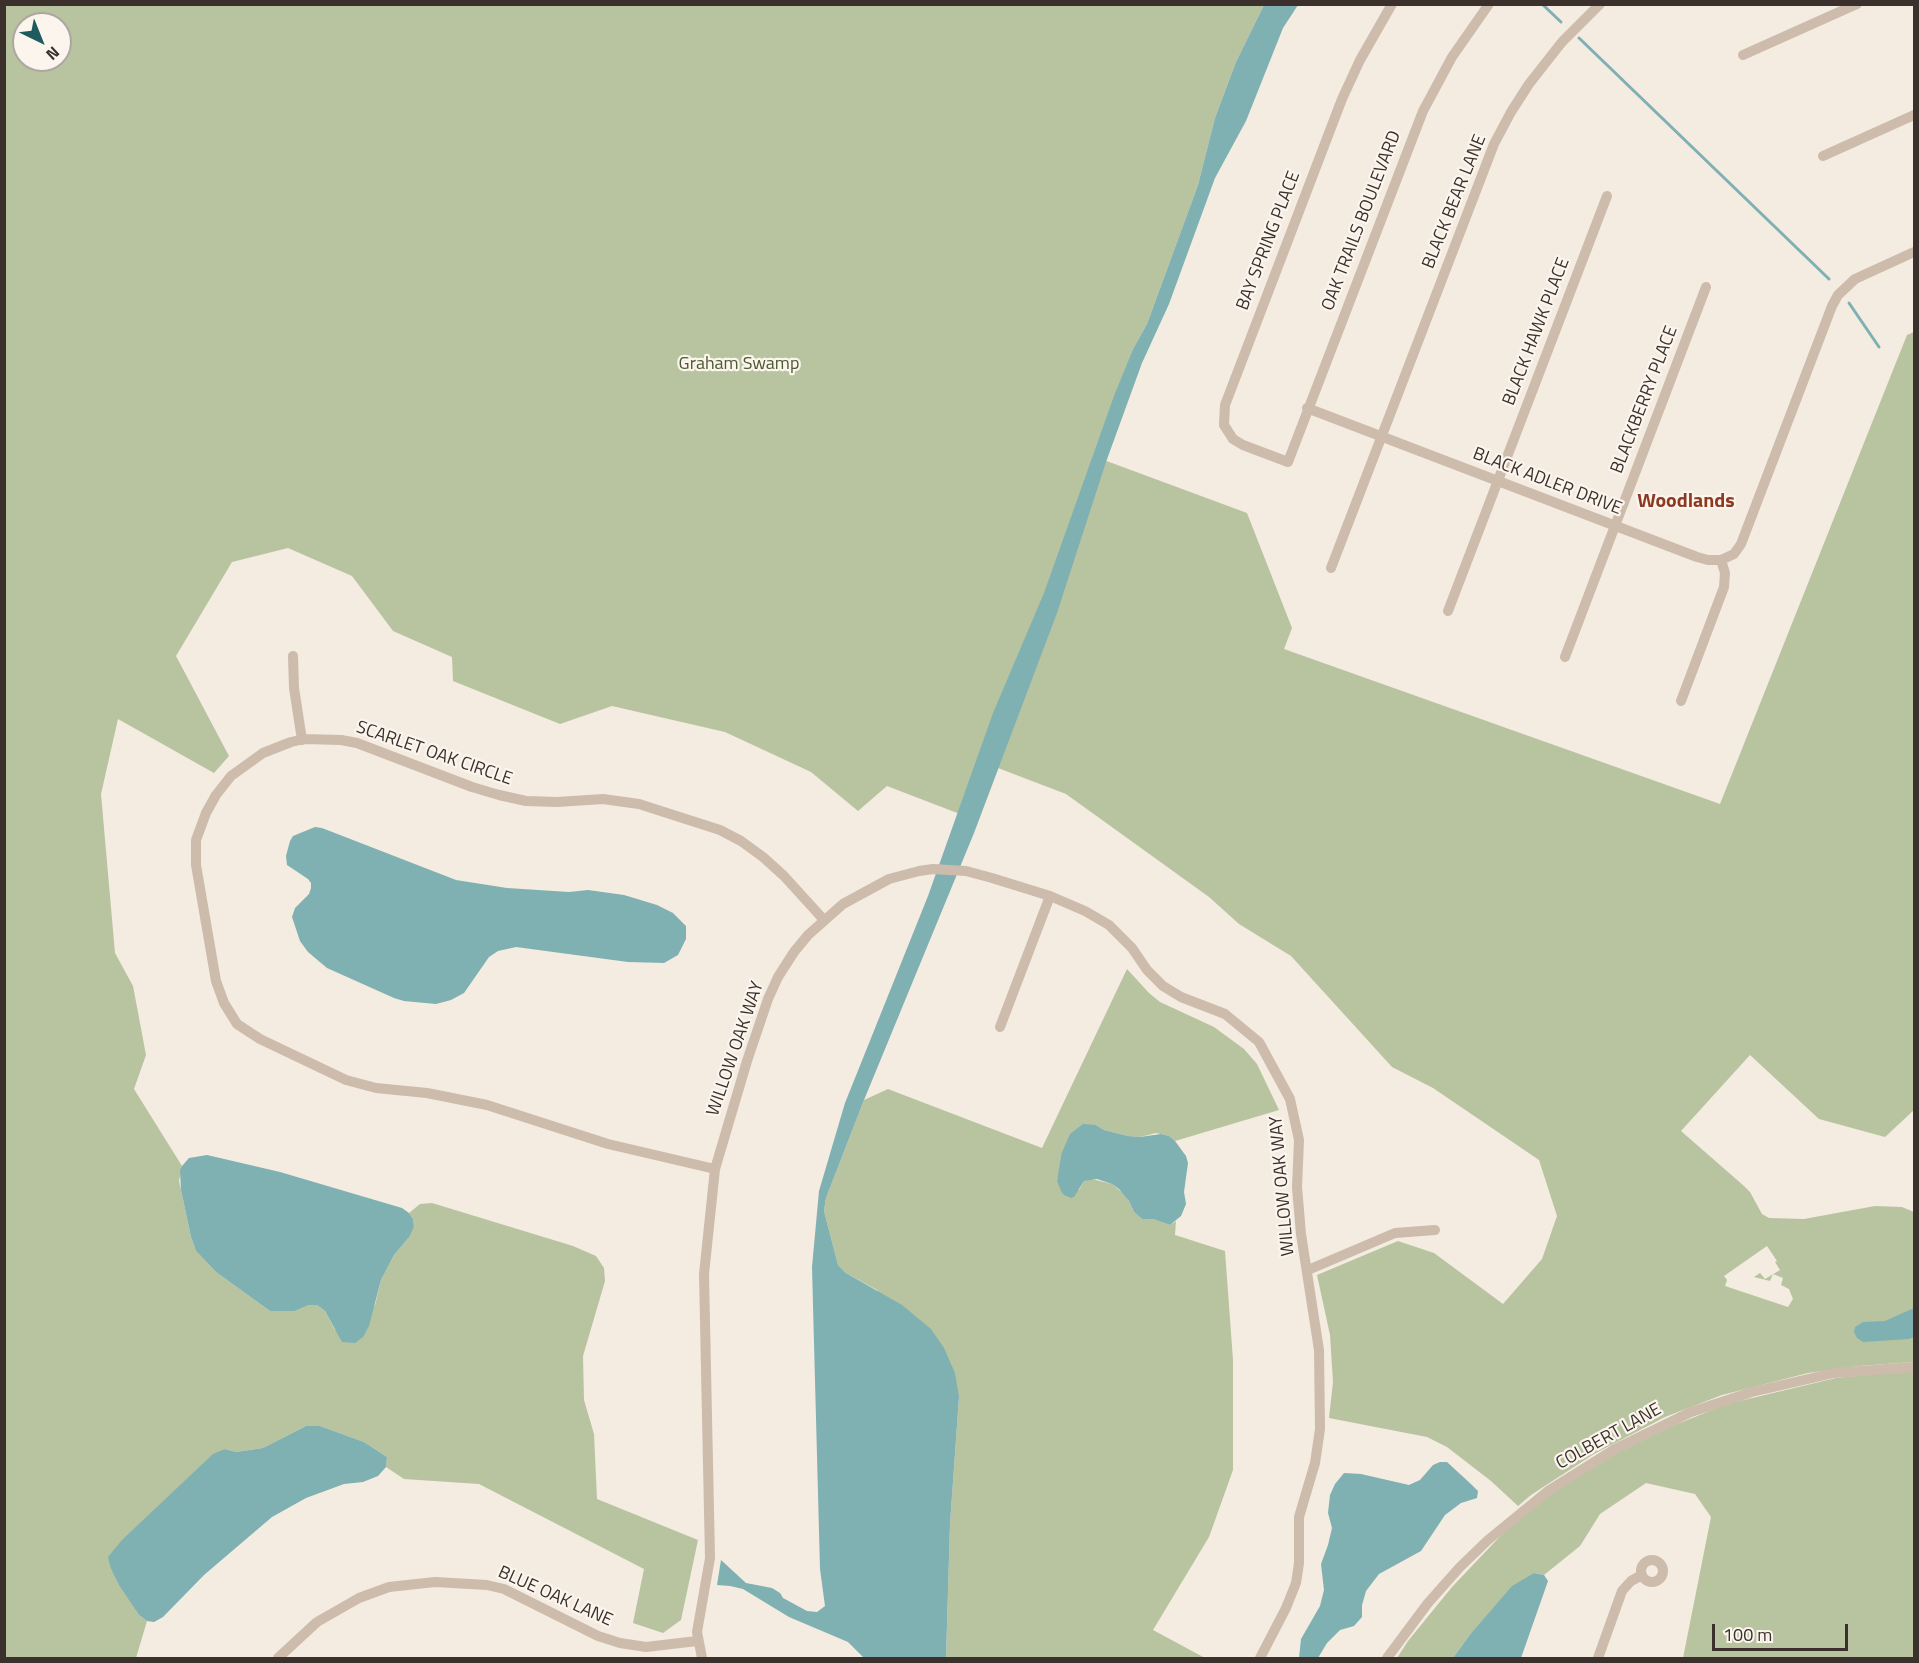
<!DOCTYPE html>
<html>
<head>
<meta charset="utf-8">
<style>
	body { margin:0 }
	#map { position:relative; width:1919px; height:1663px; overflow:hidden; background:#f4ebe1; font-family:"Titillium Web",sans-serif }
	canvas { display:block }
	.frame { position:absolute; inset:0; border:6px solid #3b302b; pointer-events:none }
	.north { position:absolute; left:12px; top:12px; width:60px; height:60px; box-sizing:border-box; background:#fbf5ee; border:2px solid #aea6a0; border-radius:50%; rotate:137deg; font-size:16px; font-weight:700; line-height:24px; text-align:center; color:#3b302b }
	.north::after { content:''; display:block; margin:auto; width:21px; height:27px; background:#1f5a5e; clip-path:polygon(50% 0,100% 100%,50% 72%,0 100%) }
	.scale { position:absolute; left:1712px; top:1624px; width:136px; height:27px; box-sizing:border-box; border:3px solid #3b302b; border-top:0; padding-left:8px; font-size:18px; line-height:21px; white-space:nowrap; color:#3b302b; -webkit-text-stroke:4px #fbf5ee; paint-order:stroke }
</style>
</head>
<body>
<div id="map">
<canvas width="1919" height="1663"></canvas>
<div class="frame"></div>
<div class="north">N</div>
<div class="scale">100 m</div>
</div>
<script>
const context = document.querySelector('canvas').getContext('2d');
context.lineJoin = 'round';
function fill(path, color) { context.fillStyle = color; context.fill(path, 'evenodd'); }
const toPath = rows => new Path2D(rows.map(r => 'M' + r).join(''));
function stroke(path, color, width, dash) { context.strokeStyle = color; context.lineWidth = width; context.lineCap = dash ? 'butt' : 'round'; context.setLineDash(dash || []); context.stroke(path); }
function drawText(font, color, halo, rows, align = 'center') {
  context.font = font + ' "Titillium Web",sans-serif'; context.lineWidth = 4.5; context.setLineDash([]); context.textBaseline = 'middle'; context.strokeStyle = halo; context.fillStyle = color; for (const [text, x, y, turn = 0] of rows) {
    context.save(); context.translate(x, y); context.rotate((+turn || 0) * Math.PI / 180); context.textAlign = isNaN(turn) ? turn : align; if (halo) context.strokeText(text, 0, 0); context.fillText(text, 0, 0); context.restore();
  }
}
const green = toPath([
	[5,5,1264,5,1236,62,1215,118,1198,185,1147,324,1133,349,1093,456,1247,513,1292,628,1284,649,1720,804,1907,335,1914,332,1914,1110,1885,1137,1819,1119,1750,1055,1681,1131,1744,1186,1750,1192,1762,1214,1769,1218,1804,1219,1875,1206,1902,1207,1914,1212,1914,1362,1859,1366,1808,1373,1722,1395,1665,1417,1594,1454,1531,1495,1518,1506,1491,1481,1447,1447,1427,1437,1329,1418,1333,1382,1330,1335,1317,1275,1398,1241,1434,1253,1503,1304,1542,1259,1557,1216,1539,1160,1433,1088,1392,1067,1291,956,1239,924,1209,897,1066,794,998,768,978,821,887,786,858,811,811,772,725,732,612,706,560,724,453,681,452,657,393,631,352,576,288,548,232,562,176,656,229,756,214,773,118,719,101,794,115,953,133,986,146,1055,134,1089,182,1166,179,1181,181,1190,191,1237,196,1251,216,1272,270,1311,295,1311,309,1305,317,1305,325,1311,335,1330,375,1305,381,1280,394,1255,410,1236,414,1227,413,1219,409,1213,420,1204,432,1203,573,1246,596,1256,604,1268,605,1281,583,1356,584,1400,594,1434,597,1499,698,1540,681,1620,663,1633,633,1623,644,1569,479,1484,404,1479,386,1467,387,1457,364,1442,320,1426,306,1426,263,1448,236,1452,225,1449,111,1569,139,1615,147,1621,136,1658,5,1658],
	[24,24,60,24,60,60,24,60],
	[1767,1246,1777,1261,1775,1262,1780,1270,1765,1279,1760,1273,1754,1277,1770,1281,1773,1274,1783,1278,1781,1285,1789,1289,1793,1299,1788,1307,1725,1286,1727,1280,1724,1276],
	[1127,969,1149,993,1160,1002,1214,1027,1244,1049,1257,1064,1279,1110,1175,1141,1169,1136,1156,1133,1140,1137,1128,1136,1104,1130,1096,1125,1061,1155,1059,1171,1057,1181,1079,1190,1084,1181,1092,1179,1112,1184,1124,1194,1129,1201,1134,1212,1142,1219,1153,1219,1170,1225,1176,1221,1175,1235,1225,1251,1233,1360,1233,1470,1209,1537,1153,1630,1205,1658,946,1658,950,1524,959,1397,877,1290,846,1273,838,1265,824,1211,826,1198,864,1100,888,1089,1042,1148],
	[1914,1370,1914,1658,1683,1658,1711,1517,1695,1494,1646,1483,1600,1514,1580,1546,1544,1575,1534,1573,1469,1636,1453,1658,1397,1658,1408,1641,1452,1587,1508,1528,1537,1503,1607,1458,1670,1427,1727,1404,1836,1378]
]);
const water = toPath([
	[1264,5,1298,5,1283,28,1246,121,1215,178,1169,304,1142,363,1106,462,1057,613,974,833,864,1100,826,1198,824,1211,838,1265,846,1273,902,1305,931,1329,944,1348,955,1373,959,1397,950,1524,946,1658,864,1658,848,1642,789,1617,743,1589,730,1586,717,1585,721,1560,746,1583,772,1588,780,1593,783,1598,807,1611,817,1612,825,1606,820,1569,812,1267,819,1191,845,1103,928,896,993,713,1044,593,1114,396,1133,349,1147,324,1198,185,1215,118,1236,62],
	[315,827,322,828,456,880,507,888,569,892,588,890,624,895,657,905,673,913,686,926,686,939,678,955,664,963,628,962,516,947,498,951,489,957,464,993,451,1000,436,1004,404,1001,394,998,327,968,308,952,300,941,292,917,295,908,309,894,311,888,311,883,308,879,287,865,286,856,290,841,293,836],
	[1083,1124,1096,1125,1104,1130,1128,1136,1140,1137,1161,1134,1169,1136,1175,1141,1186,1156,1188,1163,1184,1192,1186,1204,1181,1216,1170,1225,1153,1219,1142,1219,1134,1212,1129,1201,1119,1189,1112,1184,1097,1179,1084,1181,1074,1197,1071,1198,1064,1195,1061,1191,1057,1181,1061,1155,1070,1134],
	[207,1155,280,1172,402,1208,409,1213,413,1219,414,1227,410,1236,394,1255,381,1280,369,1326,363,1337,355,1343,342,1342,325,1311,317,1305,309,1305,295,1311,270,1311,216,1272,196,1251,191,1237,181,1190,180,1171,182,1166,189,1158],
	[1914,1308,1914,1337,1909,1339,1863,1342,1857,1338,1854,1332,1855,1327,1863,1322,1885,1321],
	[306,1426,320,1426,364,1442,387,1457,386,1467,378,1476,363,1482,344,1484,306,1498,272,1517,204,1575,163,1617,154,1622,147,1621,139,1615,119,1585,111,1569,108,1557,122,1540,213,1454,225,1449,236,1452,263,1448],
	[1440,1462,1447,1462,1472,1485,1478,1491,1477,1498,1461,1503,1445,1515,1421,1551,1379,1574,1366,1591,1362,1605,1362,1617,1354,1626,1340,1630,1327,1643,1318,1658,1299,1658,1301,1639,1320,1606,1324,1590,1321,1564,1328,1545,1332,1528,1328,1513,1330,1495,1335,1484,1344,1473,1361,1474,1409,1485,1420,1480,1433,1465],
	[1534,1573,1544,1575,1548,1581,1521,1658,1453,1658,1469,1636,1512,1586]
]);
const stream = toPath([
	[1542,4,1561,22],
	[1579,38,1829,279],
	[1849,303,1879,347]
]);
const minor = toPath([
	[1392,4,1360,60,1342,99,1225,405,1224,425,1233,439,1243,445,1288,462,1423,111,1452,57,1489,4],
	[1743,55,1857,4],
	[1823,156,1914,115],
	[1307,408,1697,557,1708,560,1721,560,1734,554,1741,544,1832,306,1838,295,1855,279,1914,252],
	[1331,568,1494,144,1511,112,1529,84,1562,42,1600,4],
	[1448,611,1607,196],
	[293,656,294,688,302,740],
	[1565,657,1706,287],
	[1681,701,1724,587,1725,573,1721,560],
	[1000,1027,1050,896],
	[715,1169,608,1144,487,1105,427,1093,376,1088,346,1080,260,1039,237,1024,224,1003,216,981,196,865,196,840,206,813,216,795,231,776,263,753,291,742,304,739,341,740,357,743,472,787,499,795,526,801,557,802,603,799,639,804,720,830,741,841,763,857,784,876,824,920],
	[1308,1270,1395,1233,1435,1230],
	'1641 1571a11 11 0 1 1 22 0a11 11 0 1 1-22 0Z',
	[278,1658,317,1622,359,1598,389,1587,435,1582,487,1585,504,1589,598,1636,620,1643,646,1647,697,1641],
	[702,1658,697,1632,710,1558,704,1274,715,1169,747,1061,768,999,778,977,794,952,808,935,843,904,889,879,919,871,933,869,966,871,992,878,1050,896,1085,911,1109,925,1132,948,1147,970,1163,986,1181,997,1225,1014,1259,1042,1290,1099,1299,1140,1297,1187,1301,1234,1319,1350,1320,1429,1315,1463,1299,1517,1299,1563,1296,1583,1286,1608,1260,1658],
	[1387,1658,1428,1603,1460,1567,1488,1540,1548,1491,1615,1449,1691,1412,1752,1392,1834,1373,1914,1367],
	[1598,1658,1622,1591,1631,1581,1642,1575]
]);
const streetNames = [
	["BLACK BEAR LANE",1455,202,-68],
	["OAK TRAILS BOULEVARD",1362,221,-69],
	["BAY SPRING PLACE",1269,241,-69],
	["BLACK HAWK PLACE",1537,332,-69],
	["BLACKBERRY PLACE",1645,400,-69],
	["BLACK ADLER DRIVE",1547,482,21],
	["SCARLET OAK CIRCLE",434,754,19],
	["WILLOW OAK WAY",736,1049,-71],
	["WILLOW OAK WAY",1283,1186,-95],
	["COLBERT LANE",1609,1437,-29],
	["BLUE OAK LANE",555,1597,24]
];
const parkNames = [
	["Graham Swamp",739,365]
];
const neighbourhoodNames = [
	["Woodlands",1686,502]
];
fill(green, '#b8c4a0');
fill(water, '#7fb0b2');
stroke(stream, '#7fb0b2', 3);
stroke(minor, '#cdbbac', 10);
drawText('18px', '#3b302b', '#fbf5ee', streetNames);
drawText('18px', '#4a5a2e', '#fbf5ee', parkNames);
drawText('bold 20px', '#8c3b22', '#fbf5ee', neighbourhoodNames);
</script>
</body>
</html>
